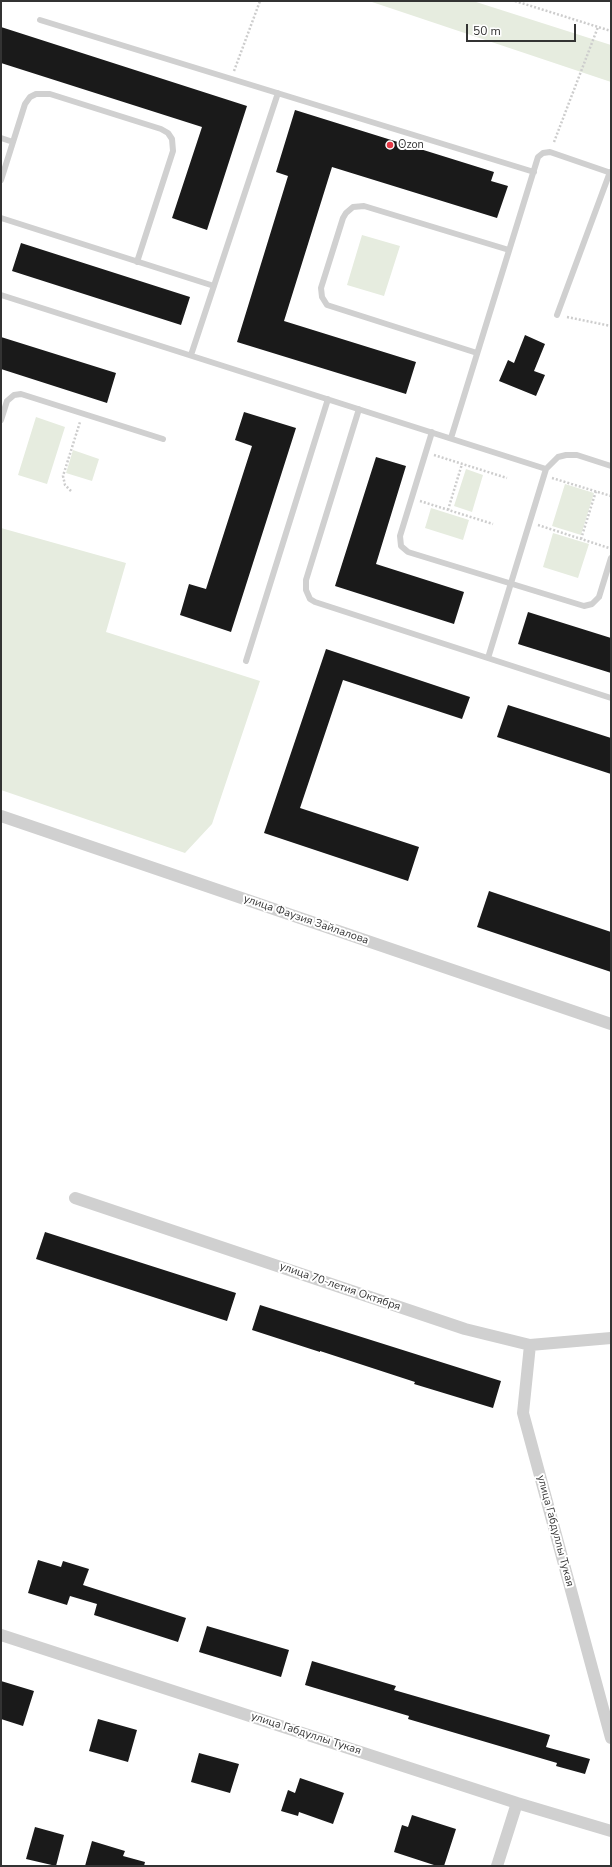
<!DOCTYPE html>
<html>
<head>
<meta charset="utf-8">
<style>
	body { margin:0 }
	#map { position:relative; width:612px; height:1867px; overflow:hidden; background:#fff; font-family:"Nunito Sans",sans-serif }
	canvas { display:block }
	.frame { position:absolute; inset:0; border:2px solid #333; pointer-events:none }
	.scale { position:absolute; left:466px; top:24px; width:110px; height:18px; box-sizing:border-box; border:2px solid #333; border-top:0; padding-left:5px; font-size:12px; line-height:14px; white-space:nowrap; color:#333; -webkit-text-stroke:3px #fff; paint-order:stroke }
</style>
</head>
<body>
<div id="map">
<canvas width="612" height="1867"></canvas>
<div class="frame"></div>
<div class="scale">50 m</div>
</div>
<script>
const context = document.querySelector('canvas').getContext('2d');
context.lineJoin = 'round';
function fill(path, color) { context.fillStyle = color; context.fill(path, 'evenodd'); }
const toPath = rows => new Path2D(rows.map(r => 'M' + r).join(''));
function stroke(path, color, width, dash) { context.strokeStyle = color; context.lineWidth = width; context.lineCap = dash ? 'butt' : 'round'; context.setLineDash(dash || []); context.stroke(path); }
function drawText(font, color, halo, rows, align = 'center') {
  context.font = font + ' "Nunito Sans",sans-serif'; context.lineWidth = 4; context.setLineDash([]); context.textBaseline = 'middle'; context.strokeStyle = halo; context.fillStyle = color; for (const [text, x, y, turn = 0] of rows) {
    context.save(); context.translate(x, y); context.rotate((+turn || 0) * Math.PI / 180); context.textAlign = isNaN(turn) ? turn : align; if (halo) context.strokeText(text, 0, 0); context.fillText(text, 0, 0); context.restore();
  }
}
const green = toPath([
	[369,1,473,1,611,45,611,82],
	[362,235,400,246,384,296,347,285],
	[36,417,65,427,47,484,18,475],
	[73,450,99,459,92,481,66,473],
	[466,469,483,475,472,512,454,506],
	[565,484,594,493,581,535,552,526],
	[431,508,469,520,463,540,425,528],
	[1,528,126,563,106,632,260,681,212,824,185,853,1,790],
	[553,533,589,544,578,578,543,567]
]);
const building = toPath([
	[1,27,247,106,207,230,172,218,202,127,1,63],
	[295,110,494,172,491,181,508,186,497,218,332,167,284,321,416,362,406,394,237,342,288,176,276,172],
	[21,243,190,297,181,325,12,271],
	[525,335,545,344,534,371,545,375,536,396,499,381,508,360,514,363],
	[1,337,116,373,107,403,1,369],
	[244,412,296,428,231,632,180,615,189,584,206,589,252,446,235,440],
	[376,457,406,466,376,564,464,592,454,624,335,586],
	[528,612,611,638,611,673,518,644],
	[326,649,470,697,462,719,343,680,300,808,419,847,408,881,264,833],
	[508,705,611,738,611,774,497,737],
	[489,891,611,932,611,972,477,927],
	[45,1232,236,1293,227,1321,36,1259],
	[260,1305,501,1381,493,1408,414,1384,415,1382,320,1351,320,1352,252,1330],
	[38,1560,61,1567,63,1561,89,1569,83,1585,186,1618,178,1642,94,1615,97,1604,70,1596,67,1605,28,1593],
	[207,1626,289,1650,281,1677,199,1652],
	[312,1661,396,1686,394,1690,550,1735,546,1747,590,1759,585,1774,556,1766,557,1763,408,1719,409,1716,305,1685],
	[1,1681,34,1691,23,1726,1,1719],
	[98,1719,137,1730,128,1762,89,1751],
	[199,1753,239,1764,230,1793,191,1782],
	[300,1778,344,1793,333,1824,299,1812,298,1816,281,1811,288,1790,295,1793],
	[412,1815,456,1829,444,1866,437,1866,394,1852,402,1825,408,1827],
	[35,1827,64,1835,56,1866,26,1859],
	[92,1841,125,1851,123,1856,145,1862,144,1866,85,1866]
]);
const path = toPath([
	[515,1,611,31],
	[234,71,260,1],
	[554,142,598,27],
	[567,317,611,326],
	[434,455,507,478],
	[552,478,611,496],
	[71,491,65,485,63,476,80,422],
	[420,501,493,524],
	[448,510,462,464],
	[538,525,609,548],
	[581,539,596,491]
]);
const service = toPath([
	[40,20,534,172],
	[1,138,13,142],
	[1,180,25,104,30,97,36,94,50,94,161,129,168,133,172,139,173,151,137,262],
	[1,218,214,286],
	[1,295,546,469],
	[557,315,610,172],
	[477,353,327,305,322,297,321,288,343,218,346,213,353,207,364,206,509,250],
	[191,355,278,93],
	[359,409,306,580,306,590,310,599,315,602,611,698],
	[1,420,7,401,14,395,21,394,163,439],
	[432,432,400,536,401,546,408,552,584,606,592,604,599,597,611,558],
	[451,438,538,157,543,153,550,152,611,173],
	[488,658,546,469,558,457,566,455,577,455,611,466],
	[246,661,328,399]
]);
const minor = toPath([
	[1,816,611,1024],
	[75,1198,465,1329,530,1345,611,1338],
	[530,1345,523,1413,611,1738],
	[1,1635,517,1803,611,1831],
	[497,1866,517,1803]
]);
const markers = [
	[390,145,4,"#e63946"]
];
const poiNames = [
	["Ozon",398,145]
];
const streetNames = [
	["улица Фаузия Зайлалова",306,920,19],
	["улица 70-летия Октября",340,1287,19],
	["улица Габдуллы Тукая",555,1531,75],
	["улица Габдуллы Тукая",306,1734,18]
];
fill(green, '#e6ecdf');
fill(building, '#1a1a1a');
stroke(path, '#cdcdcd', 2.5, [2, 2]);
stroke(service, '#d0d0d0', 6);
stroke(minor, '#d0d0d0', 12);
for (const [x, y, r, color] of markers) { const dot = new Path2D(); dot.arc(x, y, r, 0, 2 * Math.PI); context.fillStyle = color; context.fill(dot); stroke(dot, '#fff', 1.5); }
drawText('11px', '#333', '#fff', poiNames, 'left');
drawText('11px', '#333', '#fff', streetNames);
</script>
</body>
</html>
